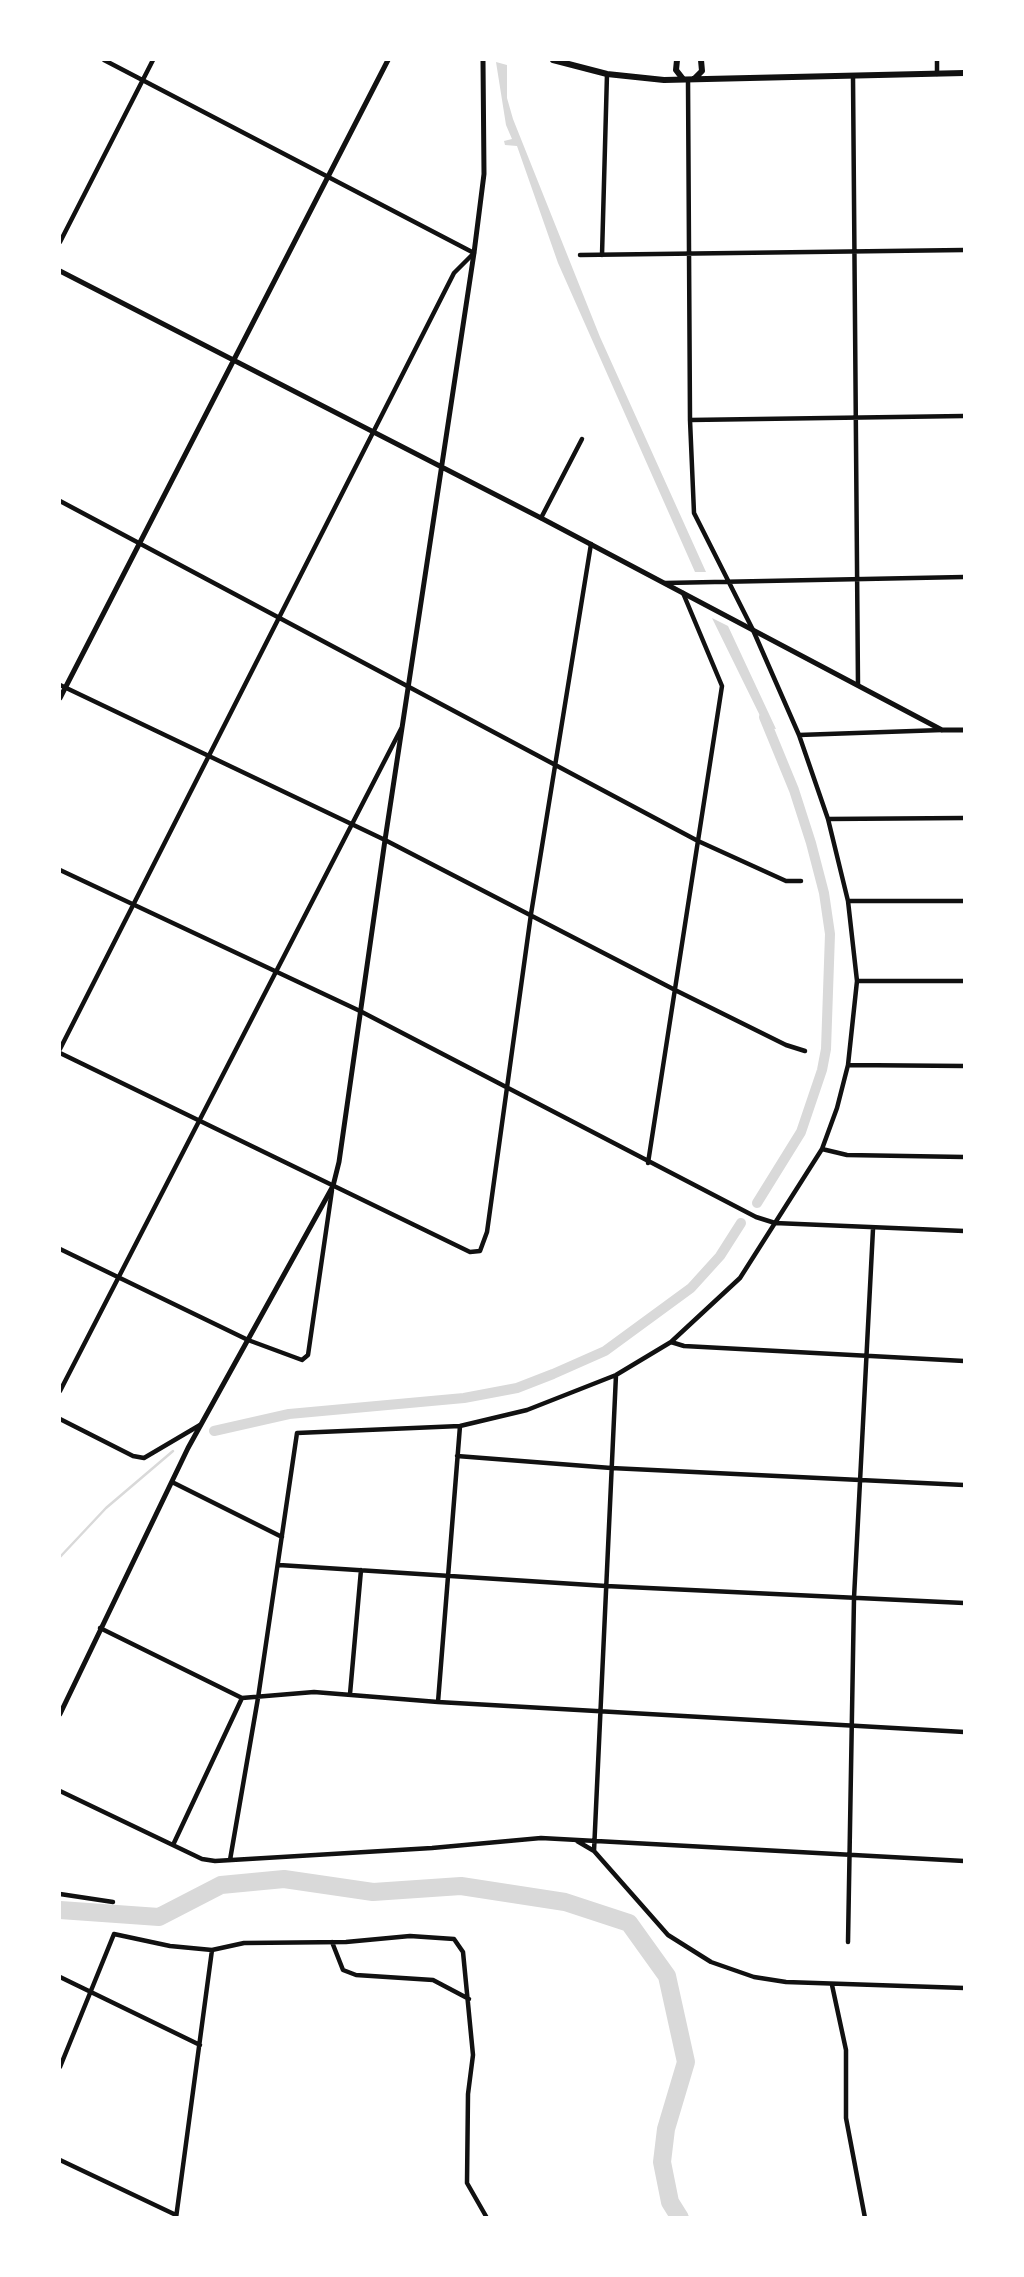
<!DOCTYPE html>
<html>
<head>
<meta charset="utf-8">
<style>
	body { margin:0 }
	#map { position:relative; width:1024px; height:2277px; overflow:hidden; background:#fff; font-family:"Roboto Condensed",sans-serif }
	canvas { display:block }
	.frame { position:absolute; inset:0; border:61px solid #fff; pointer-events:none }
</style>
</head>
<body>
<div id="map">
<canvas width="1024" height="2277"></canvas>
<div class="frame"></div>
</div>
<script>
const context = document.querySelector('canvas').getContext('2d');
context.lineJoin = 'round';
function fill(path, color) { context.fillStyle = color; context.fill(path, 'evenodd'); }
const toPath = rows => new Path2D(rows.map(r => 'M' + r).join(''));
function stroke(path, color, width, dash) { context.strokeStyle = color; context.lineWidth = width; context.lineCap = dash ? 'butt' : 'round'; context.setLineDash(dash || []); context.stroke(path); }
const water = toPath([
	[496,62,507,65,507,98,513,119,600,337,706,572,695,572,558,263,517,146,505,145,504,141,512,139,506,125],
	[712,618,728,626,776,729,766,728]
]);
const stream = toPath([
	[60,1557,106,1508,173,1451]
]);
const canal = toPath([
	[757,1203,801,1132,822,1070,826,1049,830,934,824,893,811,843,794,790,764,717],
	[214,1431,289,1414,464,1398,517,1388,553,1374,605,1351,691,1288,720,1256,741,1223]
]);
const river = toPath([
	[60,1910,159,1917,221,1885,284,1879,373,1892,461,1886,565,1902,629,1923,667,1976,686,2062,666,2129,662,2162,670,2202,680,2218]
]);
const minor = toPath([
	[937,74,937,60],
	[853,77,858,685],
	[60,242,153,60],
	[580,255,964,250],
	[602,255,607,74],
	[690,420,964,416],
	[60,501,698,841,786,881,801,881],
	[541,518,582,439],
	[665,583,964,577],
	[60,685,385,840,677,991,786,1045,805,1051],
	[799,735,942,730],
	[828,819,964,818],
	[60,870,360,1011,756,1217,775,1223,964,1231],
	[848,901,964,901],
	[857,981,964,981],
	[60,1049,454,273,474,253,104,60],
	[60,1053,470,1252,480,1251,487,1232,531,914,591,544],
	[848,1065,964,1066],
	[822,1149,847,1155,964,1157],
	[648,1163,722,686,683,593],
	[60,1249,248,1340,302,1360,308,1355,332,1190],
	[671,1342,684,1346,964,1361],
	[616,1375,594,1851,668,1935,711,1962,754,1977,786,1982,964,1988],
	[60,1391,401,729],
	[60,1419,133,1456,144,1458,200,1425],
	[457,1456,611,1468,964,1485],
	[172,1482,282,1537],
	[279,1565,606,1586,964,1603],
	[100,1628,242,1698,314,1692,438,1702,964,1732],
	[350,1694,361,1570],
	[438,1702,460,1426],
	[60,1791,202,1859,215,1861,432,1848,541,1838,964,1861],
	[577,1841,594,1851],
	[173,1845,242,1698],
	[230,1860,258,1698,297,1433,460,1426,527,1410,616,1375,671,1342,740,1278,822,1149,837,1108,848,1065,857,981,848,901,828,819,799,735,753,630,694,513,690,420,688,80],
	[60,1894,113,1902],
	[332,1942,343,1970,356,1975,433,1980,469,1999],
	[848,1942,854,1598,873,1229],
	[60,1977,200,2045],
	[832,1985,846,2050,846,2118,865,2218],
	[60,2067,114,1934,170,1946,212,1950,244,1943,346,1942,410,1936,454,1939,463,1952,473,2055,468,2094,467,2183,487,2218],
	[60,2160,176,2215],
	[176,2218,212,1950]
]);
const tertiary = toPath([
	[60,271,541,518,942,730,964,730],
	[60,698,388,60],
	[60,1714,188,1448,333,1186,339,1162,385,840,474,253,484,174,483,60]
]);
const secondary = toPath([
	[553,60,607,74,664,80,964,73],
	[677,60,676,70,683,79],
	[694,79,702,71,701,60]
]);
fill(water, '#d9d9d9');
stroke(stream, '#d9d9d9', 2.5);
stroke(canal, '#d9d9d9', 10);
stroke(river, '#d9d9d9', 18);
stroke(minor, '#111', 4.5);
stroke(tertiary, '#111', 5);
stroke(secondary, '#111', 6);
</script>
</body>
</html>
